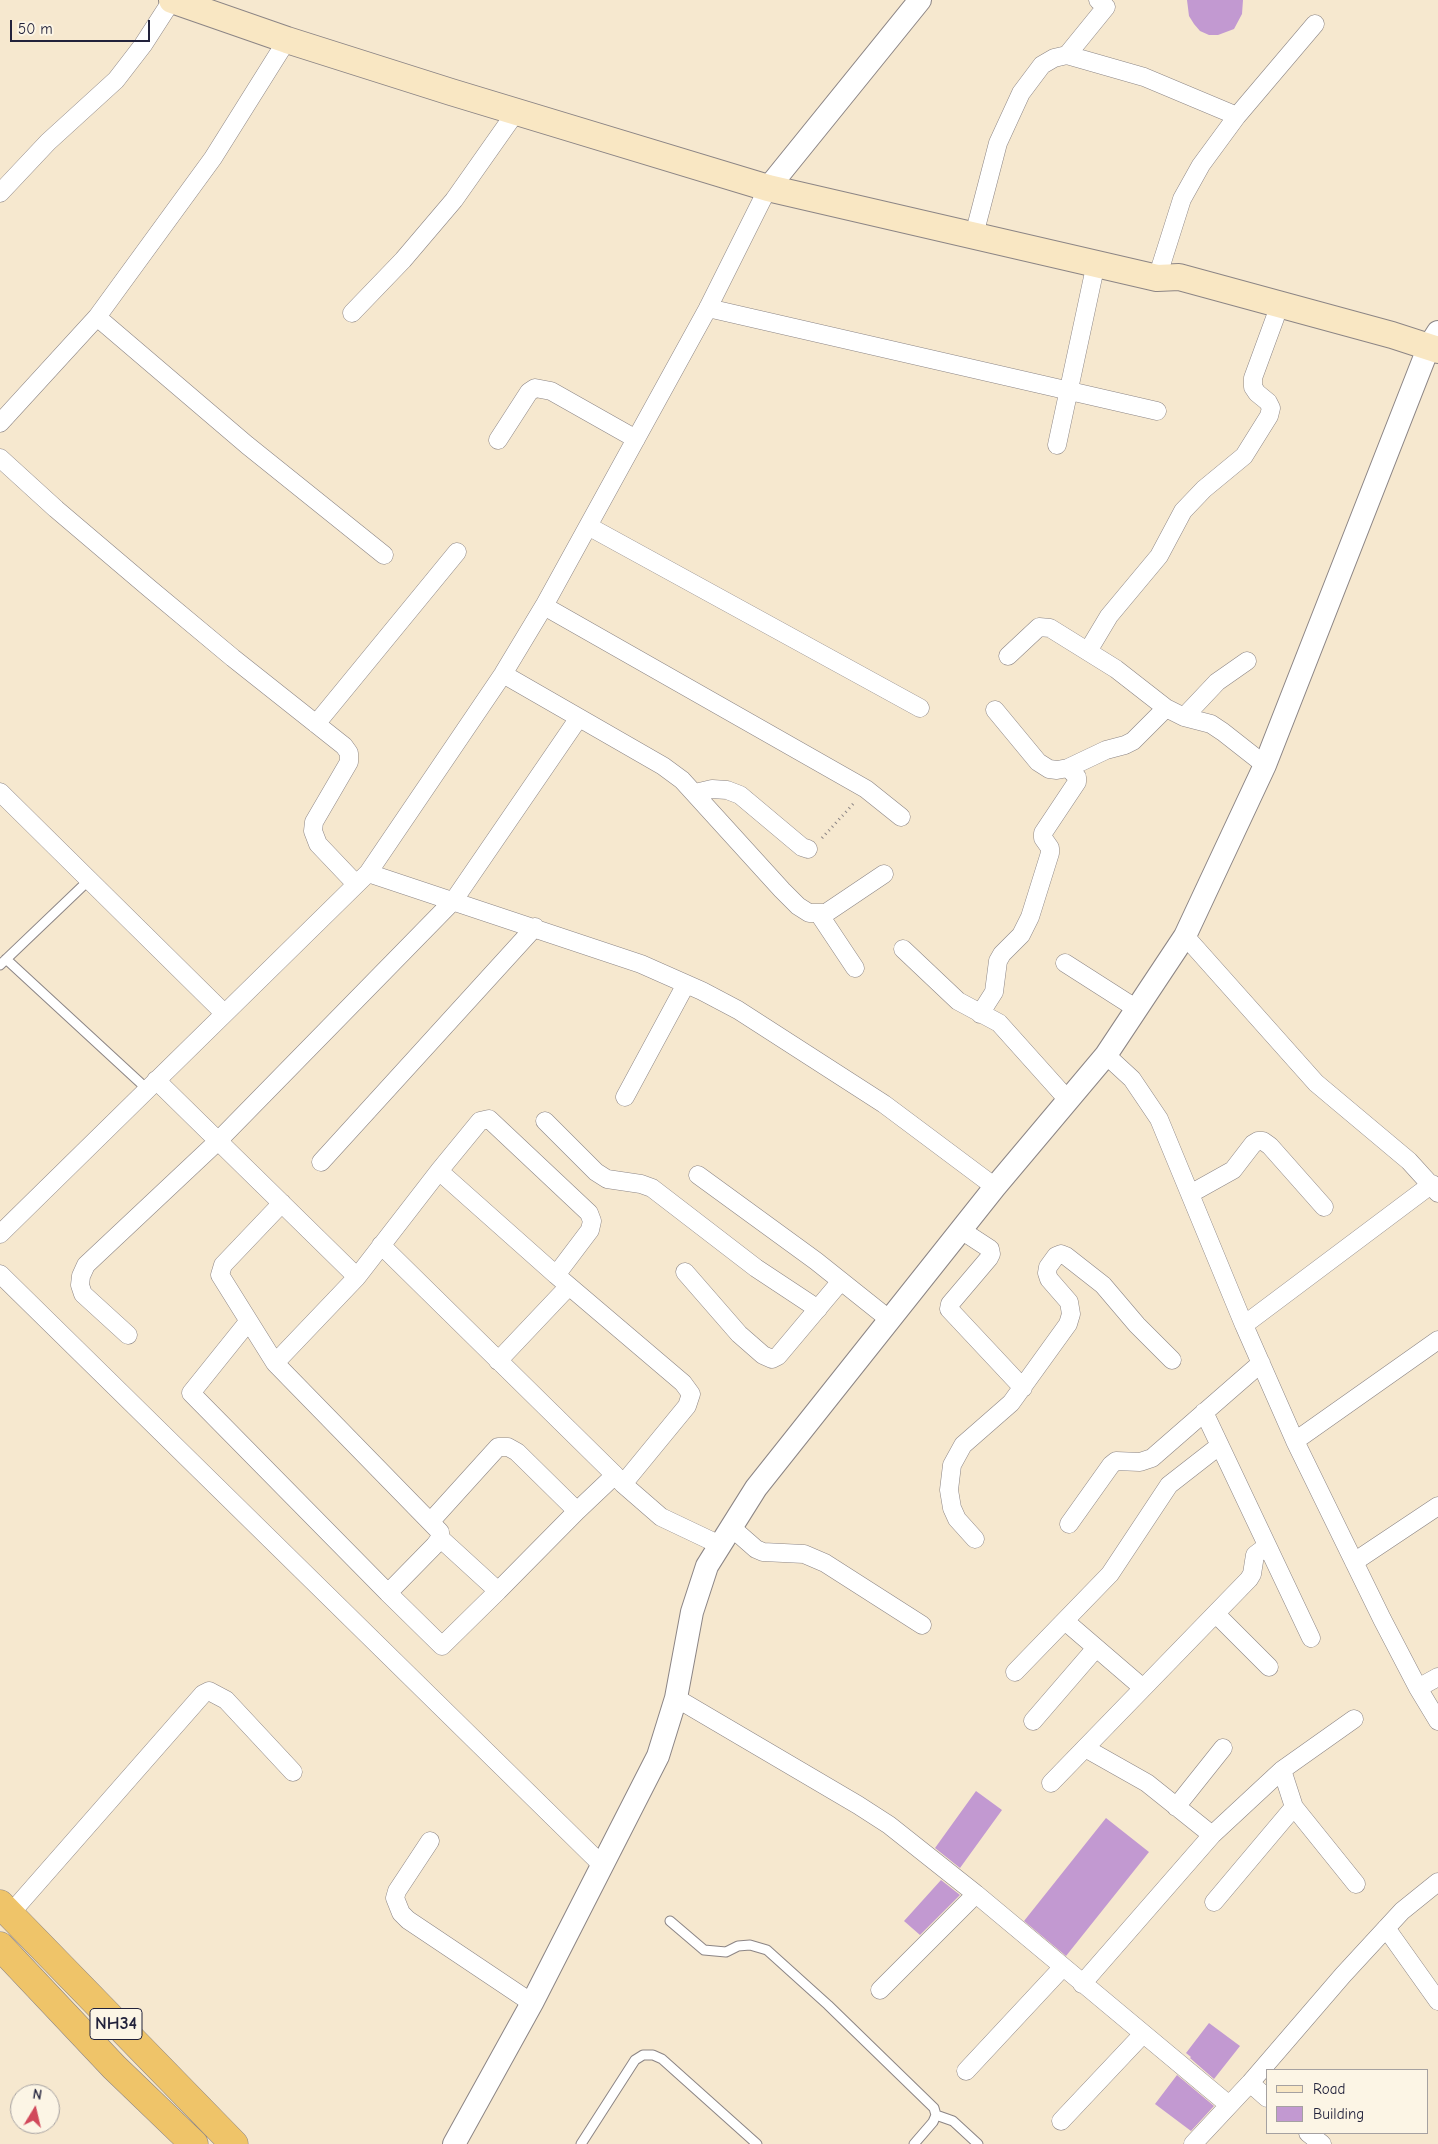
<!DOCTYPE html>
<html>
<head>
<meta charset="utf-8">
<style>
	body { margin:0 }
	#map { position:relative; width:1438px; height:2144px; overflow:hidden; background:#f6e8cf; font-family:"Comic Neue",sans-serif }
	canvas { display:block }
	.legend { position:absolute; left:1266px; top:2069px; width:162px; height:65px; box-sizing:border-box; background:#fcf5e5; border:1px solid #a5a1a1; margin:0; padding:6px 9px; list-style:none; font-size:15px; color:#22223b }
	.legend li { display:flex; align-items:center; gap:10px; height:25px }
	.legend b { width:25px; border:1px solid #a5a1a1 }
	.north { position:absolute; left:10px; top:2084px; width:50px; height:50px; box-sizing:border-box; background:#fcf5e5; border:1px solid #a5a1a1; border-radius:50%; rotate:9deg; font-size:14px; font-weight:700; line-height:20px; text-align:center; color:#22223b }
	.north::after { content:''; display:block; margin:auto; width:18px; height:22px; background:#d1495b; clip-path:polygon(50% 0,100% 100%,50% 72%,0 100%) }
	.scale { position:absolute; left:10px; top:20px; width:140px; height:22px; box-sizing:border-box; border:2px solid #22223b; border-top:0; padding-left:6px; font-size:15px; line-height:18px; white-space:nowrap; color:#22223b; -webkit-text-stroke:4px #fcf5e5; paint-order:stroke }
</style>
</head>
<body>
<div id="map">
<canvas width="1438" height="2144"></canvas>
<ul class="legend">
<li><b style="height:6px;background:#f9e7c3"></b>Road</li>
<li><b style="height:14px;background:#c299d1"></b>Building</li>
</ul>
<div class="north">N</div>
<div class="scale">50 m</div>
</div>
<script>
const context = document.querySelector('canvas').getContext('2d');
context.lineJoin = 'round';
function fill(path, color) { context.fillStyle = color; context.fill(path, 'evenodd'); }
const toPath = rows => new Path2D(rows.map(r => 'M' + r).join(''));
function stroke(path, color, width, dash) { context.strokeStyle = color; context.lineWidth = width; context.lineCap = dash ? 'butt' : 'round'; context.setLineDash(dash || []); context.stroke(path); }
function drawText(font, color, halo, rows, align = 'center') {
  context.font = font + ' "Comic Neue",sans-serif'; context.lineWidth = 5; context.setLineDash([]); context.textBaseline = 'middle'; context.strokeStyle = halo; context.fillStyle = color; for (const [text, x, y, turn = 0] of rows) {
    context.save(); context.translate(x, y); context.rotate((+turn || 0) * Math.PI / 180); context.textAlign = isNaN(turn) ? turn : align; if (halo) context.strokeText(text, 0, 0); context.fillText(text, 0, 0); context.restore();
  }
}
const building = toPath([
	[1187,0,1243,0,1242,14,1234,29,1218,35,1209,35,1200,31,1194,24,1189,16],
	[976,1791,1002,1810,960,1868,935,1848],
	[1106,1818,1149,1852,1066,1956,1024,1921],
	[941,1880,960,1895,920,1935,904,1921],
	[1209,2023,1240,2046,1214,2079,1190,2058,1191,2057,1186,2053],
	[1177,2075,1214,2106,1191,2131,1155,2104]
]);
const path = toPath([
	[822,838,855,802]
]);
const service = toPath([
	[6,959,147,1089],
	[0,965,89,880],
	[670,1921,704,1950,726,1952,738,1946,750,1945,767,1950,828,2005,934,2108,936,2115,933,2122,914,2144],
	[936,2115,953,2121,978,2144],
	[581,2144,635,2060,643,2055,653,2055,662,2059,757,2144]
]);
const minor = toPath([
	[1067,55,1106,7,1098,0],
	[0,193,48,142,116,80,143,45,172,0],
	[974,235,998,143,1021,93,1042,65,1054,58,1067,55,1144,77,1237,116],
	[1157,278,1182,199,1201,165,1237,116,1315,24],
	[708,308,1157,411],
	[352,313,403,260,454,200,516,112],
	[97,317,247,445,384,555],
	[0,423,97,317,213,158,287,40],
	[498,440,529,392,535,388,551,391,636,439],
	[1057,445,1096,263],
	[0,458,56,509,149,588,233,658,344,746,349,753,349,762,314,822,313,831,318,844,356,884],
	[588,526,920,708],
	[544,606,866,789,901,817],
	[1088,651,1109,616,1159,556,1183,511,1204,489,1244,456,1269,416,1271,408,1268,402,1257,393,1253,387,1253,378,1275,318],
	[1008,656,1039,627,1050,628,1116,669,1166,708,1184,717,1211,724,1223,732,1265,765],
	[503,674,663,766,682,780,782,890,798,906,809,913,826,913,884,874],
	[995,710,1038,762,1049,769,1057,770,1068,768,1106,750,1125,745,1133,741,1166,708],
	[1184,717,1217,682,1247,661],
	[316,724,457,552],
	[0,792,224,1013],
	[695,793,712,789,727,790,740,795,802,847,808,849],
	[368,873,641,964,702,991,738,1010,884,1104,995,1187],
	[819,914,855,968],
	[1185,936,1316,1083,1409,1161,1438,1193],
	[903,949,958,1001,999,1023,1068,1100],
	[1065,963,1137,1009],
	[980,1014,994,992,998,961,1002,954,1021,935,1030,917,1050,853,1050,848,1043,838,1043,833,1077,782,1077,777,1068,768],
	[1106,1055,1132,1079,1159,1119,1244,1325,1295,1441,1382,1619,1418,1688,1438,1721],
	[156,1080,357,1277,275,1363,440,1532,440,1538,435,1545,388,1593,191,1393,248,1322],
	[625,1097,686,984],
	[545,1121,596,1172,607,1179,641,1184,652,1188,756,1268,818,1309],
	[321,1162,535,927],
	[698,1175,816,1261,890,1320],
	[1190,1194,1233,1170,1253,1144,1258,1141,1263,1141,1270,1146,1324,1207],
	[961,1230,990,1249,991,1254,989,1258,950,1304,949,1309,1023,1388],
	[0,1234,368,873,503,674,544,606,708,308,768,188],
	[381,1245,615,1475],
	[685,1272,739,1334,763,1355,772,1359,778,1356,841,1281],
	[0,1274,602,1865],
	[556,1275,683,1383,691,1394,687,1406,623,1484,661,1517,720,1545],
	[357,1277,439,1171,556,1275,590,1230,592,1221,589,1213,489,1119,480,1121,439,1171],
	[1244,1325,1432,1184],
	[128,1335,83,1294,80,1285,81,1276,86,1265,218,1141,454,900,578,719],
	[498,1361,569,1286],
	[275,1363,220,1275,223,1265,282,1203],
	[1204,1412,1311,1638],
	[1295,1441,1438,1340],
	[577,1511,615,1475,623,1484],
	[431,1521,498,1447,508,1447,517,1452,577,1511,498,1591,440,1538],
	[1069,1524,1111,1465,1116,1461,1140,1462,1152,1458,1261,1363],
	[732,1528,756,1549,763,1552,804,1554,825,1563,922,1625],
	[975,1539,957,1519,952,1508,949,1490,952,1465,963,1445,1011,1403,1068,1324,1071,1314,1069,1302,1049,1279,1047,1273,1048,1267,1056,1256,1061,1254,1066,1256,1103,1285,1137,1325,1172,1360],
	[1354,1562,1438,1506],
	[388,1593,442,1646,498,1591],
	[1216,1614,1269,1667],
	[1065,1621,1143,1688],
	[1015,1672,1110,1574,1169,1485,1219,1446],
	[1418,1688,1438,1677],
	[676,1698,858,1805,889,1825,976,1894,1229,2105],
	[1033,1721,1096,1648],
	[1085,1748,1147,1783,1212,1835],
	[1282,1770,1294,1807,1356,1884],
	[1051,1783,1249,1579,1252,1574,1255,1555,1267,1546],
	[1176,1807,1223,1748],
	[430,1841,397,1891,395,1898,401,1913,408,1920,532,2003],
	[1214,1902,1294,1807],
	[10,1914,203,1694,209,1691,226,1700,293,1772],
	[1386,1928,1438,2001],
	[1082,1984,1212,1835,1282,1770,1354,1719],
	[880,1990,976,1894],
	[966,2071,1062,1968],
	[1250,2083,1267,2098],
	[1061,2121,1143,2034],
	[1308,2133,1322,2144],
	[1193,2144,1250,2083,1343,1975,1402,1911,1438,1882]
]);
const tertiary = toPath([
	[768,188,920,0],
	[454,2144,532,2003,658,1756,676,1698,692,1612,707,1566,756,1488,995,1187,1106,1055,1185,936,1265,765,1429,346,1438,332]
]);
const secondary = toPath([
	[172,0,287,40,451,92,768,188,1157,278,1179,277,1392,335,1438,350]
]);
const trunk = toPath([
	[0,1904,234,2144],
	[0,1946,114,2067,194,2144]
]);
const shields = [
	[116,2024,52]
];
const shieldNames = [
	["NH34",116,2024]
];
fill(building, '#c299d1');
stroke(service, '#8c8585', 11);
stroke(minor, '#8c8585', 19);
stroke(tertiary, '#8c8585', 24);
stroke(secondary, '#8c8585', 28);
stroke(trunk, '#8c8585', 29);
stroke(path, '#8c8585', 3, [1, 4]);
stroke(service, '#fff', 9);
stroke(minor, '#fff', 18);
stroke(tertiary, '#fff', 22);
stroke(secondary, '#f9e7c3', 26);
stroke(trunk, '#efc469', 28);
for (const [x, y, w] of shields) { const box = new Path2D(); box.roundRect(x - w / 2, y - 15.5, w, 31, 4); context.fillStyle = '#fcf5e5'; context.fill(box); stroke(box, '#22223b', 1); }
drawText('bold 18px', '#22223b', null, shieldNames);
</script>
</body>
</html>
